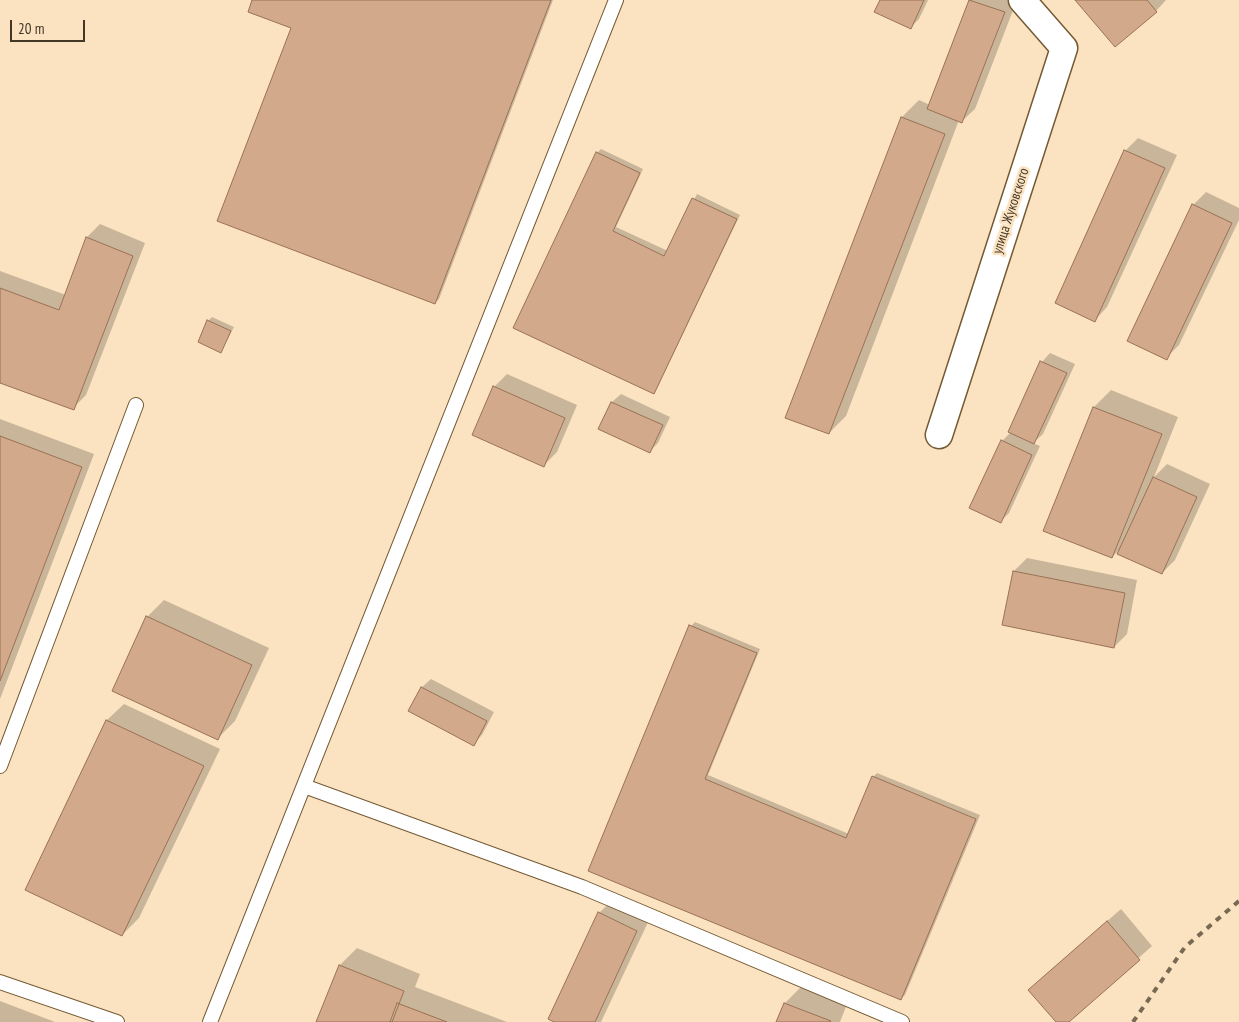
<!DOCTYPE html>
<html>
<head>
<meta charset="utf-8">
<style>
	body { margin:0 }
	#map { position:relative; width:1239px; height:1022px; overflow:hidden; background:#fbe3c1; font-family:"PT Sans Narrow",sans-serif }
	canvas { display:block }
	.scale { position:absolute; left:10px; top:20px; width:75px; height:22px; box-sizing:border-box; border:2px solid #433726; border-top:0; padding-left:6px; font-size:15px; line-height:18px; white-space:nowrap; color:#433726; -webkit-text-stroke:4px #fbe3c1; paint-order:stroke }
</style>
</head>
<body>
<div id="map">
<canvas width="1239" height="1022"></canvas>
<div class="scale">20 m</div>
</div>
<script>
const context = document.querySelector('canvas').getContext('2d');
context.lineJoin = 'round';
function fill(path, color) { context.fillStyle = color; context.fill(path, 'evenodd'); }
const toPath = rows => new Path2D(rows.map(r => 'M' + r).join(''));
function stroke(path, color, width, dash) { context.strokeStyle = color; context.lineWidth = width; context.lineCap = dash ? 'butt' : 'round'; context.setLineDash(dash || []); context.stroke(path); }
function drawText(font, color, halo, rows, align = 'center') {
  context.font = font + ' "PT Sans Narrow",sans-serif'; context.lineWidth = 5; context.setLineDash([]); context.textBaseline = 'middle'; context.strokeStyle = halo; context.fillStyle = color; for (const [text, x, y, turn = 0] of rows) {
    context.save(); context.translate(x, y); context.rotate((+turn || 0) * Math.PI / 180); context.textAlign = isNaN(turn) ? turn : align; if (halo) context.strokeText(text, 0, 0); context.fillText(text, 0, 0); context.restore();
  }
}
const shadow = toPath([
	[254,0,553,0,439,299,435,303,292,27],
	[881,0,928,0,919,19,911,27],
	[970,0,1017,0,975,109,962,121,959,120,846,416,829,433,902,117,919,100,930,105],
	[1077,0,1166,0,1156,11],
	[1138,138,1177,155,1107,307,1095,320,1056,302,1125,151],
	[601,149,643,169,616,227,668,251,697,194,740,215,657,388,653,392,515,327,597,153],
	[1206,192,1239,208,1239,220,1179,345,1166,358,1193,205],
	[100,224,145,243,86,395,73,408,0,381,0,271,66,295,87,237],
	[212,317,234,327,221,351,208,321],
	[1050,353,1075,364,1043,434,1033,443,1040,446,1009,513,1000,522,1002,441,1011,432,1042,362],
	[507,374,577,405,557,452,544,465,494,387],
	[1111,390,1178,417,1154,477,1167,464,1210,484,1175,560,1162,573,1121,548,1112,557,1045,530,1094,407],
	[621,394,670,417,658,443,650,451,600,428,612,402],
	[0,419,94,454,0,699],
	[1027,558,1137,580,1127,634,1114,647,1014,571],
	[164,600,269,648,235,721,218,738,147,617],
	[695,622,760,649,708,775,849,834,873,777,877,773,980,815,905,995,901,999,590,870,691,626],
	[431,679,494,712,482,735,473,744,410,711,422,687],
	[124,704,220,749,139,918,122,935,27,889,107,720],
	[612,900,650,918,601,1022,557,1022,599,913],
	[1121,909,1152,946,1067,1022,1058,1022,1043,977],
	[357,948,420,974,415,987,507,1022,317,1022,340,965],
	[802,986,847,1004,840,1022,778,1022,785,1003],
	[0,1001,55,1022,0,1022]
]);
const building = toPath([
	[252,0,551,0,435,304,217,221,291,28,248,12,252,0],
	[880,0,924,0,911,29,874,12,880,0],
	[969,0,1005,12,962,123,927,109,969,0],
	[1075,0,1147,0,1157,12,1115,47,1075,0],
	[901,117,945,134,829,434,785,418,901,117],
	[1124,150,1165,168,1095,322,1055,303,1124,150],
	[596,152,640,173,613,231,664,256,692,198,737,219,654,394,513,328,596,152],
	[1192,204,1232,223,1167,360,1127,341,1192,204],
	[86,237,133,256,74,410,0,383,0,288,59,310,86,237],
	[207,320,231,331,221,353,198,342,207,320],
	[1040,361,1067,373,1034,444,1008,432,1040,361],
	[493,386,565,418,544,467,472,435,493,386],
	[611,402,663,425,650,453,598,429,611,402],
	[1093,407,1162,434,1112,558,1043,531,1093,407],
	[0,436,82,467,0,681,0,436],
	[1001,440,1032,455,1001,523,969,508,1001,440],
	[1153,477,1197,497,1162,574,1117,554,1153,477],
	[1013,571,1125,593,1114,648,1002,625,1013,571],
	[146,616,252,665,218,740,112,691,146,616],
	[689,625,757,653,705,779,846,838,872,776,976,819,901,1000,588,871,689,625],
	[421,687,487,721,474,746,408,711,421,687],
	[106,720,204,766,122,936,25,890,106,720],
	[598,912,637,931,595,1022,554,1022,548,1019,598,912],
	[1107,921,1140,960,1069,1022,1056,1022,1028,990,1107,921],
	[339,965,404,991,392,1022,316,1022,339,965],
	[397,1003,447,1022,390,1022,397,1003],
	[784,1003,831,1021,830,1022,776,1022,784,1003]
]);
const lane = toPath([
	[0,766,136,405],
	[304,786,582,887,902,1022],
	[0,982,117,1022],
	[210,1022,616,0]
]);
const street = toPath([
	[939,435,1064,48,1022,0]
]);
const rail = toPath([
	[1133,1022,1185,947,1239,901]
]);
const streetNames = [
	["улица Жуковского",1011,211,-72]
];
fill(shadow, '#0003');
fill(building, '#d3a98b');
stroke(building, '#997155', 1);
stroke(lane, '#745a33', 16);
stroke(street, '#745a33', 29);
stroke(lane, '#fff', 14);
stroke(street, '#fff', 26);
stroke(rail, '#796953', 4, [6, 6]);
drawText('14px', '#433726', '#fbe3c1', streetNames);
</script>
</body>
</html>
